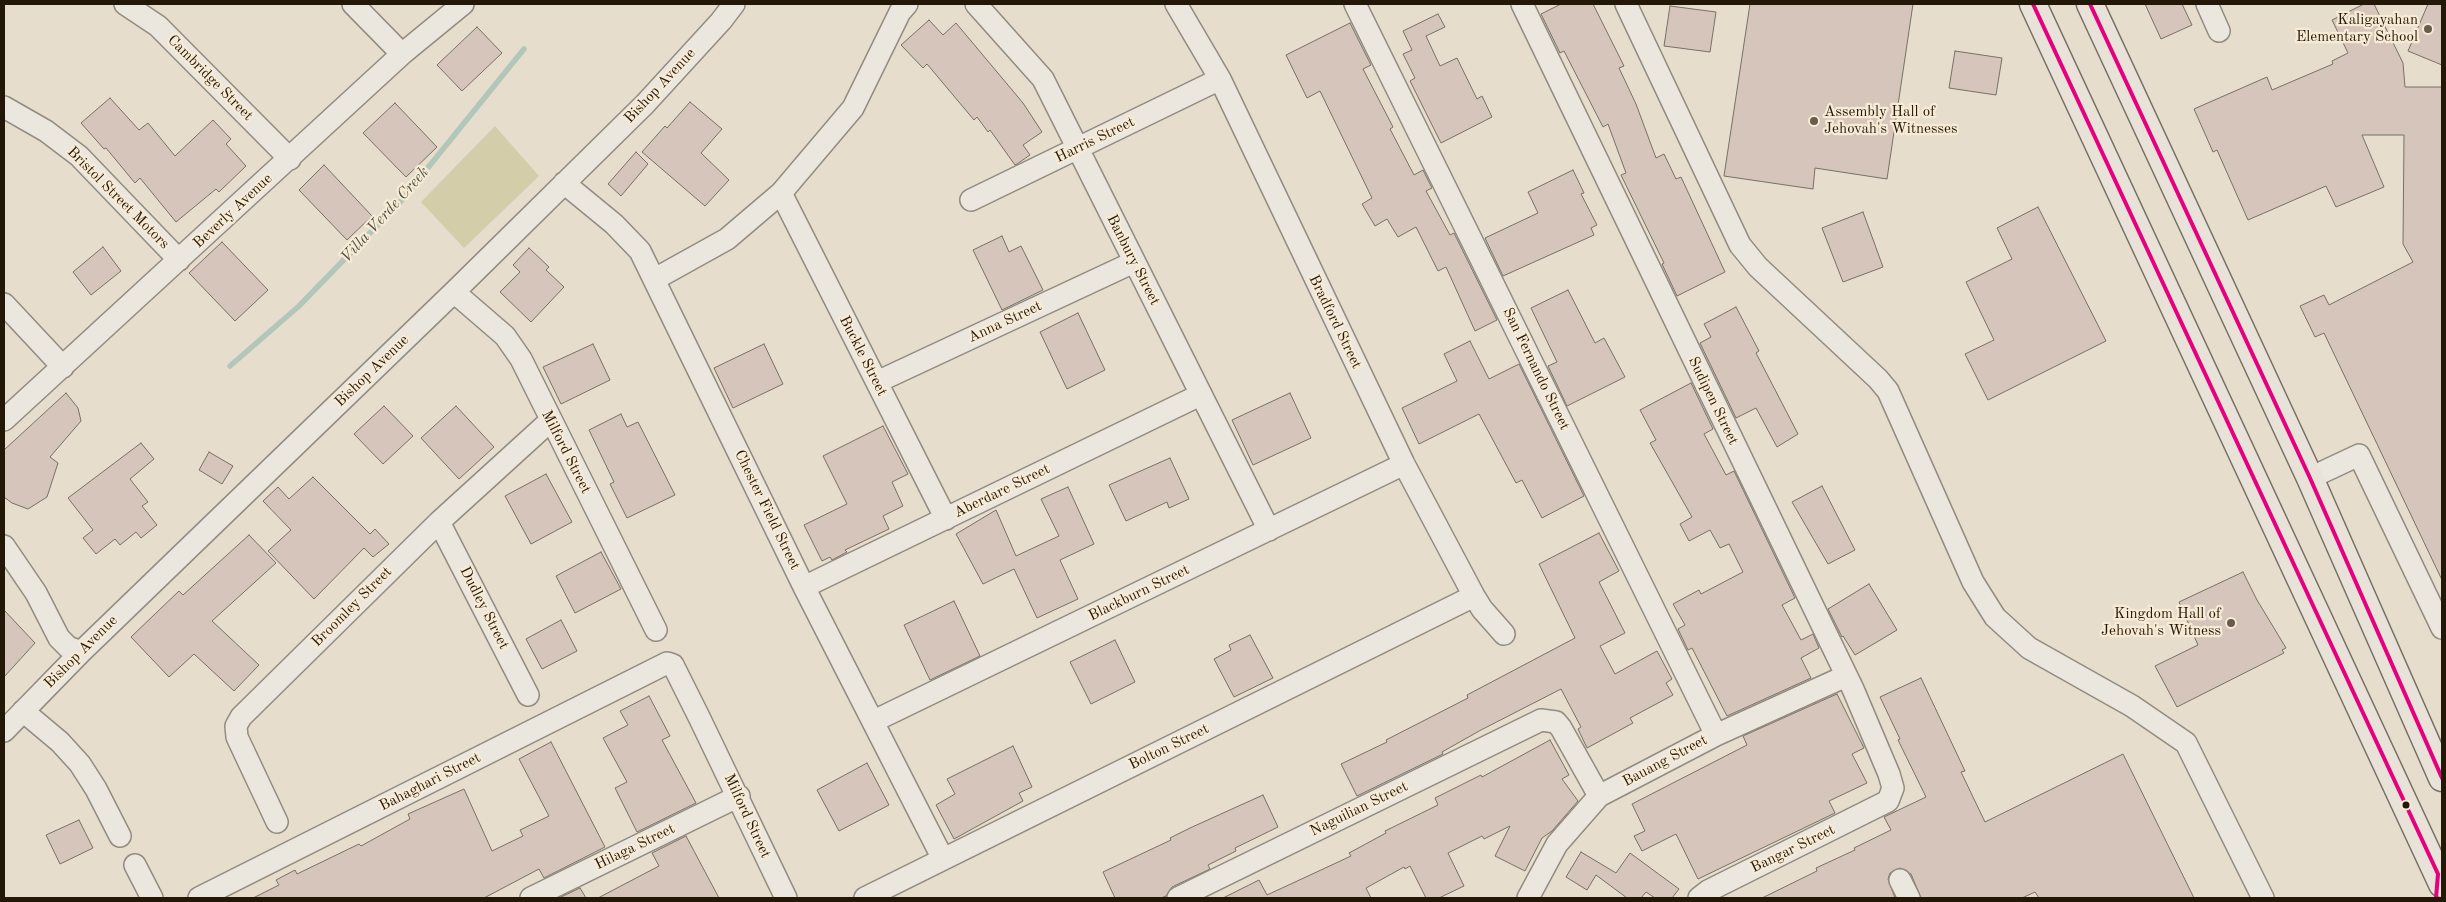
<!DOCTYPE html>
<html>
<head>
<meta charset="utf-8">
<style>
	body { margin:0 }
	#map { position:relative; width:2446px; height:902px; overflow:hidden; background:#e7ddcc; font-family:"Old Standard TT",serif }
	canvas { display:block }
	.frame { position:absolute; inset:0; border:5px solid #231808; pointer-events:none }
</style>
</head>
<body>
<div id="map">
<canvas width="2446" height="902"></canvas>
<div class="frame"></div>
</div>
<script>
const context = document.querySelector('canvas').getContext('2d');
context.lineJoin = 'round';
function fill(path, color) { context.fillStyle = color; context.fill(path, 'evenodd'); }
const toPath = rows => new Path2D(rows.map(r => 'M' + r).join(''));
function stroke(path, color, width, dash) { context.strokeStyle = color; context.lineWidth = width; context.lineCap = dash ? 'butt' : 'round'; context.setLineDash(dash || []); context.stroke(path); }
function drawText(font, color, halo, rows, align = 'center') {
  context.font = font + ' "Old Standard TT",serif'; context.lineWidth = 4.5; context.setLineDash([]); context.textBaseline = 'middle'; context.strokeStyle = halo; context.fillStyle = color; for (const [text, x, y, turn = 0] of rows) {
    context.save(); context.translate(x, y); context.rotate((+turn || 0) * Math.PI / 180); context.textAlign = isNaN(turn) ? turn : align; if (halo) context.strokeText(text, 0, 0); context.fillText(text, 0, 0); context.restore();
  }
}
const green = toPath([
	[495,126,539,176,464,248,421,202]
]);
const stream = toPath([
	[230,366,299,306,401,201,524,49]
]);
const building = toPath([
	[1561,4,1593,4,1624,66,1619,68,1636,104,1656,158,1664,154,1676,179,1681,177,1725,272,1677,296,1662,264,1664,263,1621,175,1626,173,1608,124,1603,127,1564,51,1560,53,1541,14,1561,4],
	[1750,4,1913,4,1887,179,1815,168,1813,189,1724,176,1750,4],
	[2145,4,2182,4,2192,25,2161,39,2145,4],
	[2364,4,2374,4,2403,63,2405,87,2442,87,2442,580,2324,333,2315,337,2300,306,2324,295,2329,305,2413,262,2403,244,2404,135,2362,135,2384,187,2336,207,2326,186,2248,220,2217,150,2213,152,2194,109,2267,77,2272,90,2333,64,2332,61,2348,53,2332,20,2364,4],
	[2428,4,2442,4,2442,65,2408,51,2428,4],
	[1670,6,1716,12,1710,52,1664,46,1670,6],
	[1438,14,1445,27,1426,36,1440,66,1457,58,1477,99,1482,96,1492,117,1441,143,1410,81,1415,78,1403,54,1412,50,1403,31,1438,14],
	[929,20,943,35,956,23,1023,103,1042,132,1023,145,1030,155,1017,164,1015,165,990,130,988,132,977,117,974,120,927,64,923,68,901,45,929,20],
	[1350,23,1371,65,1363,69,1393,127,1390,129,1414,175,1423,170,1432,188,1426,191,1450,235,1454,233,1497,320,1475,331,1446,267,1438,271,1416,227,1398,237,1387,219,1375,226,1362,204,1372,198,1320,91,1307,98,1286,55,1350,23],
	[477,27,502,53,462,91,437,65,477,27],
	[1955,51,2002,58,1996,95,1949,88,1955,51],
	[110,98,139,130,148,123,175,156,213,120,231,139,226,144,246,166,219,192,216,189,176,222,140,178,135,183,106,148,104,149,81,123,110,98],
	[690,102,722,129,701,153,729,180,705,206,642,152,665,126,667,128,690,102],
	[395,103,437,147,406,177,363,133,395,103],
	[636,152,648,164,621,196,608,184,636,152],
	[324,165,372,216,347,240,299,190,324,165],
	[1573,170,1584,193,1581,194,1597,225,1591,228,1594,235,1503,276,1485,238,1538,213,1528,192,1573,170],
	[2038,207,2106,341,1988,400,1965,354,1994,340,1966,282,2012,259,1997,228,2038,207],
	[1863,212,1883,267,1843,282,1822,228,1863,212],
	[1002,236,1009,252,1021,246,1043,290,1002,310,973,250,1002,236],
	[222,242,268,290,235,321,189,273,222,242],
	[103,247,121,271,91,295,73,272,103,247],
	[529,248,549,267,546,270,564,287,531,322,500,292,520,272,513,265,529,248],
	[1568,290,1595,343,1604,338,1625,377,1567,406,1548,366,1557,362,1531,308,1568,290],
	[1736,307,1759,351,1756,353,1798,434,1777,447,1756,408,1736,418,1700,343,1711,337,1704,324,1736,307],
	[1078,313,1105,370,1067,389,1040,332,1078,313],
	[1470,341,1489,379,1519,364,1584,496,1542,518,1522,480,1516,483,1479,414,1419,444,1402,408,1457,381,1444,354,1470,341],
	[593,344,610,380,561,404,543,367,593,344],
	[764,344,783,384,733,408,714,368,764,344],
	[1691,383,1713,429,1704,434,1726,475,1734,471,1795,598,1782,605,1801,640,1813,634,1819,648,1801,658,1811,678,1727,716,1692,648,1688,650,1678,629,1685,625,1673,604,1699,590,1701,594,1743,572,1729,544,1720,548,1710,530,1689,541,1680,524,1692,517,1650,443,1656,440,1640,410,1691,383],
	[66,393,78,408,81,421,50,457,58,463,47,497,28,509,12,503,4,497,4,450,66,393],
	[1290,393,1311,438,1253,465,1232,420,1290,393],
	[384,406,413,436,383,464,354,434,384,406],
	[456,406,494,447,459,479,421,438,456,406],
	[621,414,627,427,638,422,675,495,627,518,610,484,614,482,589,430,621,414],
	[883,426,908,474,892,482,903,506,883,516,889,529,845,550,847,552,832,560,830,557,822,561,804,525,847,504,823,456,883,426],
	[141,443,154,459,130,479,148,502,142,506,157,525,141,538,136,532,120,545,115,539,96,554,83,538,93,530,68,498,141,443],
	[209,452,233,466,222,484,199,470,209,452],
	[1170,458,1189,499,1169,508,1167,502,1126,521,1109,485,1170,458],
	[546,474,572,522,531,544,505,496,546,474],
	[313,477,370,534,375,529,389,544,373,557,364,548,314,599,268,551,291,530,263,501,278,487,289,499,313,477],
	[1822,486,1855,550,1828,564,1792,502,1822,486],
	[1068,487,1094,544,1060,560,1078,599,1037,618,1014,569,983,584,956,534,996,510,1016,556,1059,536,1041,499,1068,487],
	[1599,533,1619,571,1599,582,1625,633,1600,646,1615,674,1657,651,1672,679,1666,683,1673,695,1630,718,1633,723,1587,748,1578,729,1581,727,1561,689,1481,730,1442,752,1443,754,1357,796,1341,764,1387,742,1386,740,1468,698,1467,695,1575,638,1539,564,1599,533],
	[249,535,276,563,212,621,259,665,234,691,194,654,169,677,131,637,179,591,183,595,249,535],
	[601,552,621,589,575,613,556,576,601,552],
	[2243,572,2257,600,2286,648,2282,650,2284,653,2177,707,2155,666,2198,645,2179,602,2243,572],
	[1869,584,1897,630,1855,655,1843,636,1842,637,1828,609,1869,584],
	[954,601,980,656,930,680,904,625,954,601],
	[4,610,35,643,4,677,4,610],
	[561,620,577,651,542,669,526,639,561,620],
	[1250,635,1273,678,1234,697,1214,659,1231,650,1229,645,1250,635],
	[1115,640,1135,682,1091,704,1070,662,1115,640],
	[1921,678,1965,771,1961,772,1985,822,2123,754,2194,898,2039,898,2035,892,2022,898,1921,898,1911,874,1900,868,1890,873,1888,879,1895,898,1762,898,1817,871,1816,868,1855,850,1854,848,1891,830,1884,817,1926,797,1898,740,1900,739,1880,697,1921,678],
	[1837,694,1864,748,1852,754,1867,783,1829,801,1835,813,1698,879,1676,834,1642,851,1634,836,1645,831,1632,804,1747,745,1743,736,1837,694],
	[649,696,670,736,662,740,696,803,637,832,615,788,627,782,603,738,628,725,620,711,649,696],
	[1550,740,1569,775,1562,779,1578,801,1552,831,1542,838,1525,871,1495,856,1510,826,1484,839,1482,836,1448,853,1464,886,1439,898,1426,898,1410,866,1405,869,1404,867,1366,888,1371,898,1223,898,1259,880,1267,895,1321,870,1351,856,1349,853,1386,833,1385,831,1438,805,1435,798,1481,775,1482,777,1550,740],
	[551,742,605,847,544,878,539,869,484,898,253,898,279,885,276,880,295,870,297,874,359,844,361,846,410,819,408,814,464,789,492,851,523,836,520,830,549,816,519,759,551,742],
	[1013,746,1032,787,1019,793,1023,801,954,839,936,805,955,794,947,779,1013,746],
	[867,763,889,805,839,831,817,790,867,763],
	[1263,795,1278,827,1235,848,1236,851,1208,865,1210,869,1172,887,1166,896,1161,898,1115,898,1103,872,1171,840,1170,838,1190,828,1263,795],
	[79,820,93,848,60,864,46,835,79,820],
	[686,836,719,898,598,898,659,866,652,853,686,836],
	[1581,852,1616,873,1630,853,1679,889,1672,898,1655,898,1646,892,1641,898,1627,898,1596,875,1587,890,1566,877,1581,852],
	[580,888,586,898,559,898,580,888]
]);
const minor = toPath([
	[125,4,158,26,290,159],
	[353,4,402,54],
	[976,4,1043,79,1269,530],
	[1176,4,1220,79,1404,464,1474,596,1482,609,1504,634],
	[1355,4,1716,735],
	[1522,4,1853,689,1889,774,1893,788,1888,801,1708,891,1699,898],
	[1626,4,1740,245,1758,267,1878,379,1888,391,1973,582,1995,617,2029,648,2132,706,2186,743,2263,898],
	[2207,4,2219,31],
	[4,107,46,131,79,156,179,260],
	[564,183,614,224,640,251,804,587,943,859],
	[781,193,946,519],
	[971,200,1220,79],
	[655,279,727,239,781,193,853,108,900,12,907,4],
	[454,292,505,336,521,359,656,630],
	[4,304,63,367],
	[877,382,1134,262],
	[4,420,402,54,463,4],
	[2310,478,2359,455,2442,628],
	[439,522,528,695],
	[4,546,36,593,59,638,68,647,81,652],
	[804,587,1200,395],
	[23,711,60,742,80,764,96,789,120,836],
	[874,721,1404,464],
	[4,731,81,652,454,292,645,104,721,21,734,4],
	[277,822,237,737,236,726,241,717,439,522,550,421],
	[135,865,152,898],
	[1900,880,1909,898],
	[199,898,667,663,673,665,699,717,786,898],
	[531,898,739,796],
	[865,898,1474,596],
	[1178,898,1541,720,1556,722,1561,728,1599,796],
	[1528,898,1557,844,1599,796,1716,735,1846,676]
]);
const major = toPath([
	[2033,4,2442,884],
	[2090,4,2310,478,2442,778]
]);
const bus1 = toPath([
	[2033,4,2438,874,2436,898],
	[2090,4,2310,478,2442,778]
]);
const markers = [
	[2428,29,5,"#685d4d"],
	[1814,121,5,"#685d4d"],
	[2231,623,5,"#685d4d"],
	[2406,805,4.5,"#231808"]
];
const poiNames = [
	["Kaligayahan",2418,20],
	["Elementary School",2418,37],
	["Assembly Hall of",1824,112,"left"],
	["Jehovah's Witnesses",1824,129,"left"],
	["Kingdom Hall of",2221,614],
	["Jehovah's Witness",2221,631]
];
const streetNames = [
	["Cambridge Street",210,78,45],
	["Bishop Avenue",660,86,-47],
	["Harris Street",1095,140,-26],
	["Bristol Street Motors",118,198,45],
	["Beverly Avenue",233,211,-43],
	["Banbury Street",1133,260,63],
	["Anna Street",1005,322,-25],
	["Bradford Street",1335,322,64],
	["Buckle Street",863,356,63],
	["San Fernando Street",1536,369,64],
	["Bishop Avenue",372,371,-44],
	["Sudipen Street",1713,401,64],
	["Milford Street",566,452,63],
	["Aberdare Street",1002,491,-26],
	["Chester Field Street",767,510,64],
	["Blackburn Street",1139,593,-26],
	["Broomley Street",352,607,-45],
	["Dudley Street",484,608,63],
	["Bishop Avenue",81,652,-45],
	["Bolton Street",1169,747,-26],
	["Bauang Street",1665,761,-28],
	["Bahaghari Street",430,782,-27],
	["Naguilian Street",1359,809,-26],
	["Milford Street",747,816,65],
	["Hilaga Street",635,847,-26],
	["Bangar Street",1793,849,-26]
];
const waterNames = [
	["Villa Verde Creek",385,215,-48]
];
fill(green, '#d3cda9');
stroke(stream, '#b2c7ba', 5.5);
fill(building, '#d6c5bb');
stroke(building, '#767065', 1);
stroke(minor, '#928b80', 24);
stroke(major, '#767065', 29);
stroke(minor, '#ebe6de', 21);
stroke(major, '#e8e2d8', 26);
stroke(bus1, '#e5007d', 4);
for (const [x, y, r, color] of markers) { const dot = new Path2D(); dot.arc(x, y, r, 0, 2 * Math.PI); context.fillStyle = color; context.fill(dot); stroke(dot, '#f7ebd6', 2); }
drawText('15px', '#231808', '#f7ebd6', poiNames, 'right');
drawText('15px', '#231808', '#f7ebd6', streetNames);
drawText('italic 16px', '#4d5244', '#f7ebd6', waterNames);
</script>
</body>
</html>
